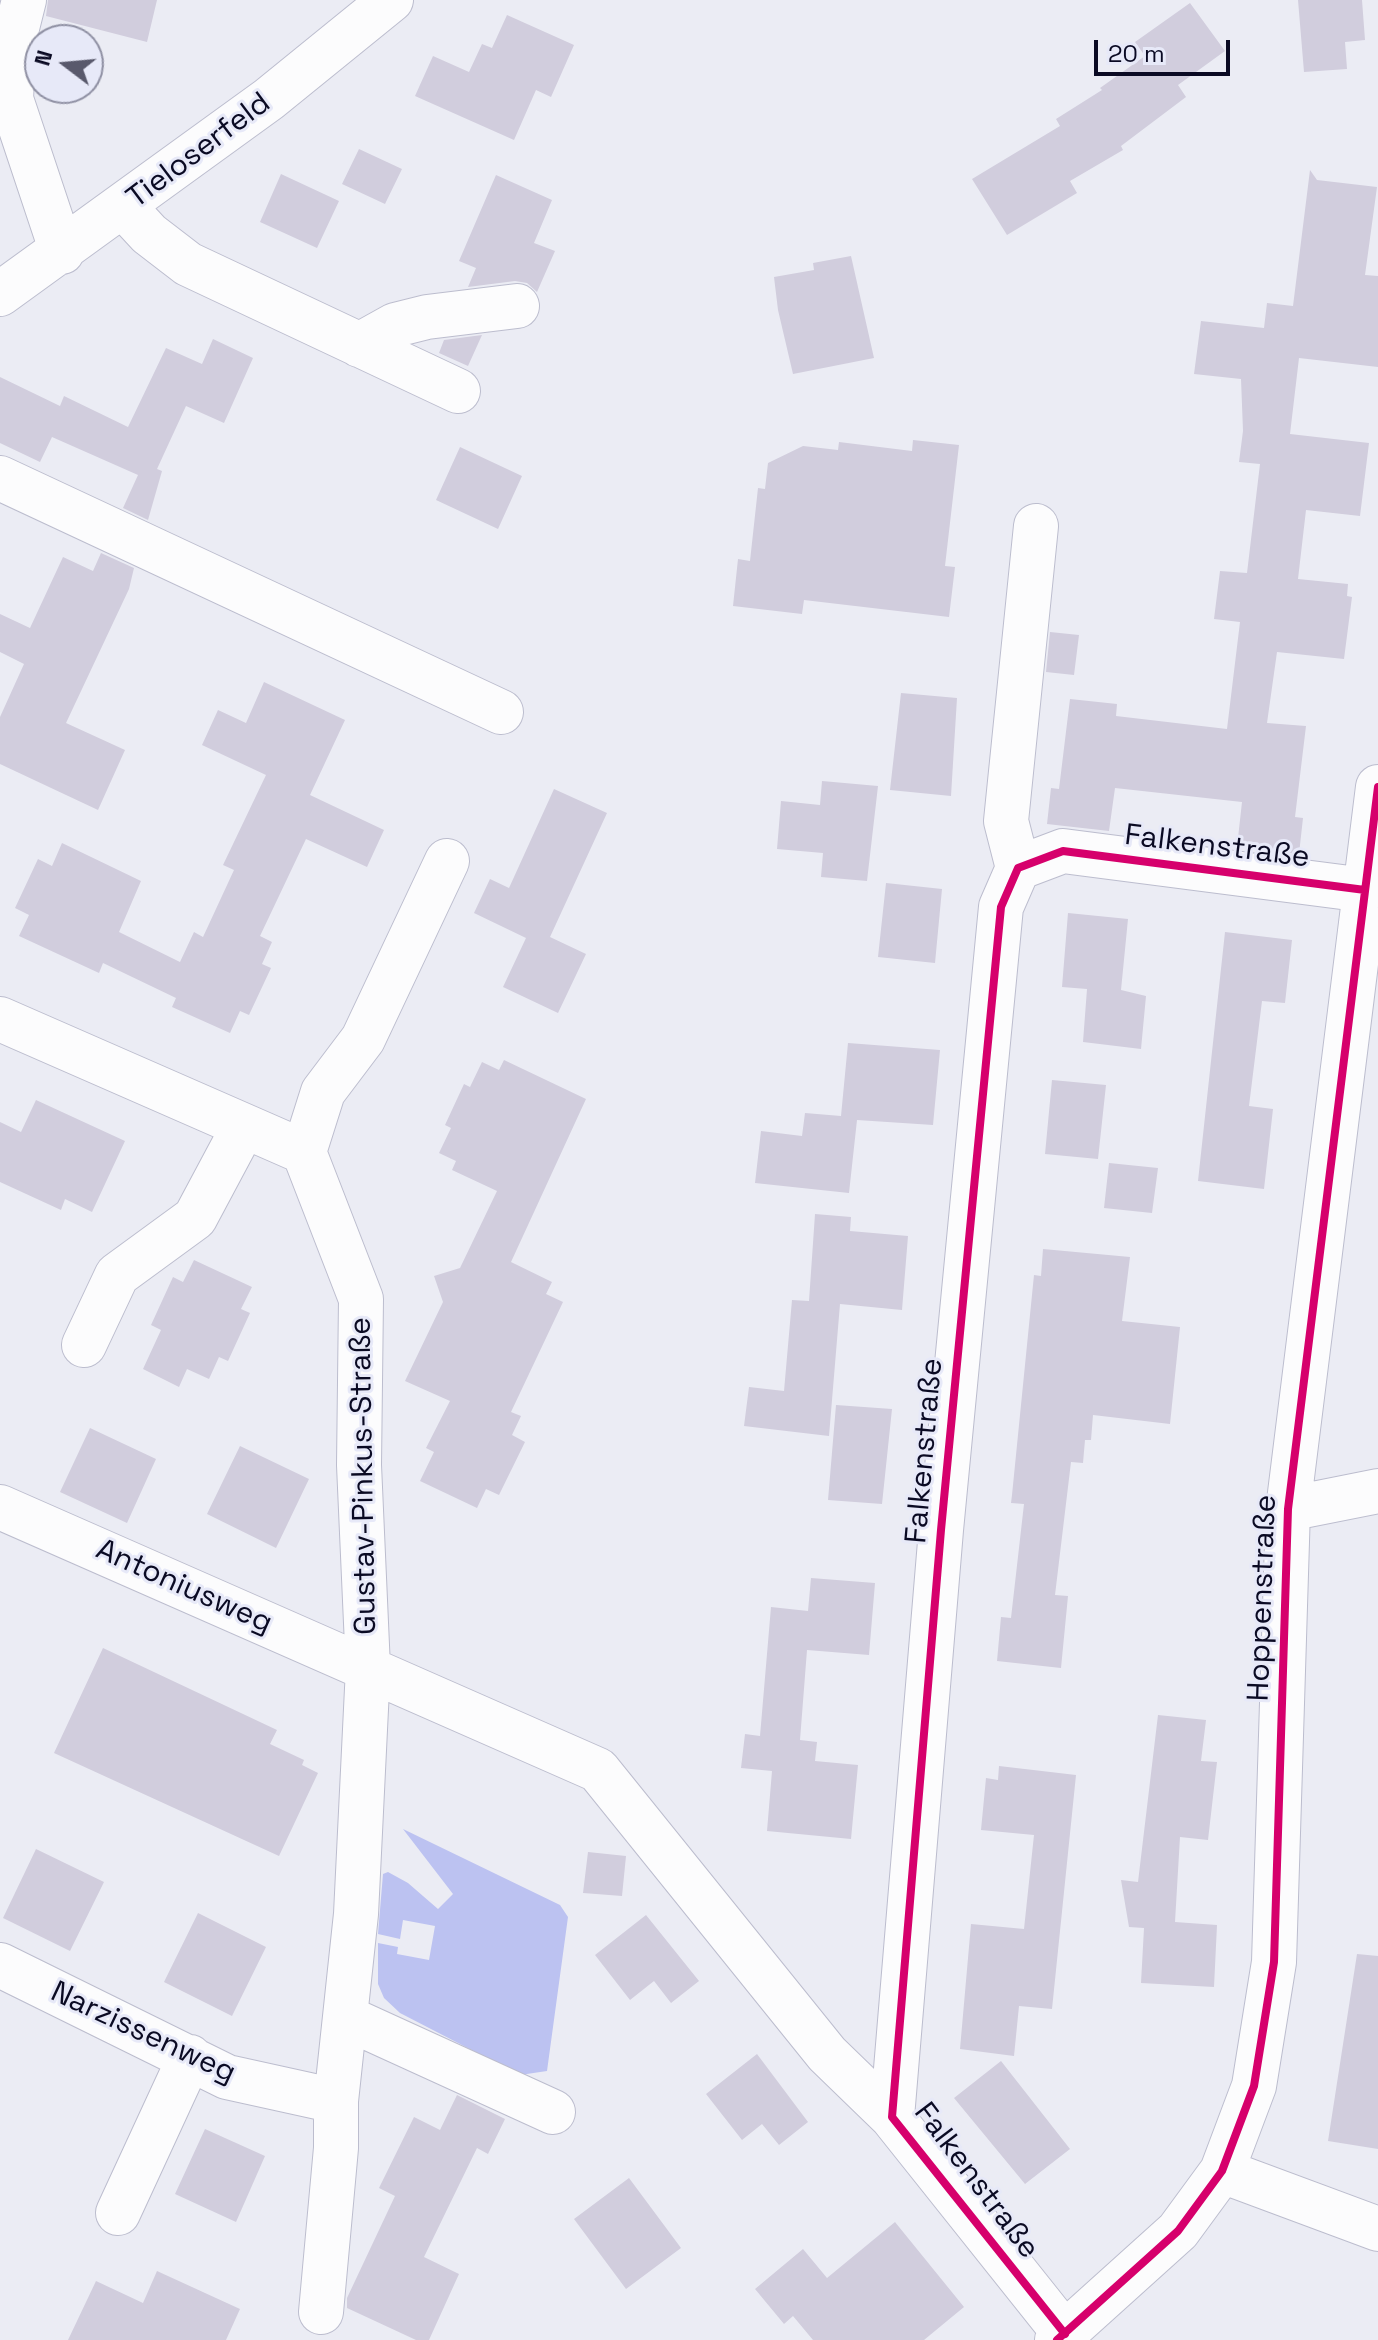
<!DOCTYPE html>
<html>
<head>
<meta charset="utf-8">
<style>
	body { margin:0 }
	#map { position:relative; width:1378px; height:2340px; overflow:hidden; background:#ebecf4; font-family:"Space Grotesk",sans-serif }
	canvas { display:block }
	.north { position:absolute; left:24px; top:24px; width:80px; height:80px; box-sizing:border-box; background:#e7e9f8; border:2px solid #8f90a3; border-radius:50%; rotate:286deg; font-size:22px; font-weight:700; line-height:32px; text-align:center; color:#0a0a23 }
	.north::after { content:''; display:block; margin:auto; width:28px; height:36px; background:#59596c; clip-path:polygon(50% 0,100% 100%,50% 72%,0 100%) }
	.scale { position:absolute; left:1094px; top:40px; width:136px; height:36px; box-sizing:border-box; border:4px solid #0a0a23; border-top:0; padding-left:10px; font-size:24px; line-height:28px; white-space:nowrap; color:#0a0a23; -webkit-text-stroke:6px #e7e9f8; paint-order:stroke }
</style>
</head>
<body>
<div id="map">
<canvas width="1378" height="2340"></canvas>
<div class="north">N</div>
<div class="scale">20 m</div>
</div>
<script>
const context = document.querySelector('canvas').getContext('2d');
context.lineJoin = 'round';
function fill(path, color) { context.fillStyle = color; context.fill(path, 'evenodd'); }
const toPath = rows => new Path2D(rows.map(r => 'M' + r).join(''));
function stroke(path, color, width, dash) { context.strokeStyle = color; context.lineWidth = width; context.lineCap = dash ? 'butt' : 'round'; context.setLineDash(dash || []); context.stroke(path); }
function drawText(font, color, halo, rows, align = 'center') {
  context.font = font + ' "Space Grotesk",sans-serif'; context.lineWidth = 6; context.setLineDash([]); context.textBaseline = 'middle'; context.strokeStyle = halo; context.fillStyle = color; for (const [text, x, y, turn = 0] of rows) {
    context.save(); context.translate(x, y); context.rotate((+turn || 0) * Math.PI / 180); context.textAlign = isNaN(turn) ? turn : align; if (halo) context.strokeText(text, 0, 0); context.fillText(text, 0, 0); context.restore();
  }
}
const water = toPath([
	[403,1829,560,1905,568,1917,547,2071,520,2075,400,2013,384,1998,378,1984,378,1943,398,1947,397,1954,429,1960,435,1926,403,1920,400,1939,378,1934,383,1874,388,1872,408,1883,438,1909,453,1894]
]);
const building = toPath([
	[48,0,157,0,147,42,46,16],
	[1298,0,1362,0,1365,40,1345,42,1347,69,1304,72],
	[1190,3,1225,51,1178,85,1186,97,1121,146,1123,150,1070,181,1077,193,1007,235,972,179,1060,126,1056,119,1102,90,1100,88,1145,56,1135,42],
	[507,15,574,45,551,97,536,90,514,140,415,96,433,56,469,72,482,44,492,48],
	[359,149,402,169,385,204,342,184],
	[1310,170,1317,180,1377,187,1365,275,1378,276,1378,367,1299,358,1290,434,1369,443,1360,516,1306,510,1298,579,1348,584,1347,596,1352,597,1344,659,1277,652,1267,723,1306,726,1295,817,1303,818,1299,854,1237,847,1242,802,1115,788,1109,831,1047,824,1051,788,1059,789,1070,699,1117,704,1116,716,1227,729,1240,622,1214,619,1220,571,1247,573,1260,464,1239,462,1243,431,1241,379,1194,374,1201,321,1264,328,1267,303,1293,306],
	[281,174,339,201,317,248,260,222],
	[496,175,552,200,534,243,555,251,537,292,527,283,515,281,468,287,476,268,459,261],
	[851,256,874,358,793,374,778,310,774,277,814,270,813,263],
	[482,335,468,366,439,353,444,340],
	[213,339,253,358,224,423,186,406,157,469,162,471,148,520,123,508,138,475,52,437,40,462,0,443,0,377,60,406,64,396,128,427,166,348,202,364],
	[913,440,959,445,945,566,955,567,949,617,804,600,802,614,733,606,738,559,750,561,758,488,765,489,768,463,803,446,838,450,839,442,912,451],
	[460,447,522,476,498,529,436,500],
	[101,553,134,568,129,589,66,723,125,750,98,810,0,764,0,717,24,664,0,652,0,614,30,628,63,557,93,571],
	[1050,632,1079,635,1074,675,1046,672],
	[264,682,345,720,310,795,384,830,367,867,306,839,260,936,272,942,262,964,271,968,249,1015,240,1011,230,1033,172,1007,176,998,103,963,99,973,19,936,29,915,15,908,38,859,52,866,62,843,141,881,119,932,180,962,194,932,203,937,234,870,223,865,266,775,202,745,218,710,246,723],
	[901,693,957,698,951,796,890,790],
	[822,781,878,786,867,881,821,877,823,853,777,849,781,801,820,805],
	[554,789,607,813,550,937,586,954,558,1013,503,987,526,938,474,913,490,879,509,888],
	[886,883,942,889,935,963,878,957],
	[1068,913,1128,919,1121,990,1146,996,1141,1049,1083,1042,1087,989,1062,987],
	[1225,932,1292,940,1285,1003,1262,1001,1249,1106,1273,1109,1264,1189,1198,1181],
	[848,1043,940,1050,933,1125,857,1120,849,1193,755,1183,761,1131,802,1136,805,1113,841,1116],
	[504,1060,586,1099,511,1262,552,1282,546,1294,563,1302,511,1412,521,1416,512,1435,525,1442,499,1495,486,1489,477,1508,420,1481,434,1452,426,1448,450,1401,405,1381,443,1302,434,1276,460,1268,497,1191,452,1170,456,1161,439,1153,451,1128,445,1125,464,1084,470,1087,482,1062,499,1070],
	[1052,1080,1106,1085,1098,1159,1045,1154],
	[36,1100,125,1141,92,1212,65,1199,61,1210,0,1182,0,1122,21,1132],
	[1109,1163,1158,1168,1152,1213,1104,1208],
	[815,1214,851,1217,850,1231,908,1236,902,1310,840,1304,829,1436,744,1426,749,1387,784,1391,792,1300,809,1301],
	[1043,1249,1130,1257,1122,1321,1180,1327,1170,1424,1093,1415,1091,1440,1085,1440,1083,1463,1071,1462,1055,1595,1068,1596,1061,1668,997,1661,1001,1617,1011,1618,1024,1504,1011,1503,1012,1495,1034,1275,1041,1276],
	[194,1260,252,1287,241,1309,250,1313,228,1361,219,1357,209,1379,187,1369,179,1387,143,1369,161,1330,151,1325,173,1277,183,1282],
	[836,1405,892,1409,882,1504,828,1500],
	[90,1428,156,1459,127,1523,60,1492],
	[240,1446,309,1479,276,1548,207,1514],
	[811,1578,875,1583,869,1655,807,1650,800,1740,817,1742,815,1761,858,1765,851,1839,767,1831,772,1771,741,1768,745,1734,760,1736,771,1607,808,1611],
	[103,1648,277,1730,270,1744,304,1760,302,1765,318,1773,279,1856,54,1753],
	[1158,1715,1206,1720,1201,1761,1217,1762,1208,1840,1180,1837,1175,1922,1217,1925,1214,1987,1141,1983,1144,1928,1129,1927,1121,1880,1138,1882],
	[999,1766,1076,1775,1052,2009,1019,2006,1014,2056,960,2049,971,1924,1024,1929,1034,1835,981,1830,986,1778,998,1780],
	[36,1849,104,1882,70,1951,3,1918],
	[588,1852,626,1856,622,1896,583,1893],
	[198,1913,266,1947,232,2016,164,1982],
	[646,1915,699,1981,671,2003,654,1981,630,2000,595,1955],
	[1357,1954,1378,1956,1378,2149,1328,2141],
	[757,2054,808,2122,779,2145,762,2124,742,2140,706,2094],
	[1001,2061,1070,2149,1025,2184,954,2098],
	[457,2095,505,2119,488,2154,477,2148,424,2257,459,2274,429,2340,416,2340,347,2308,347,2298,395,2196,379,2188,414,2117,440,2130],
	[205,2129,265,2156,236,2222,175,2194],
	[629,2178,681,2248,626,2289,574,2219],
	[895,2222,964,2307,924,2340,813,2340,793,2316,784,2324,755,2289,803,2249,827,2278],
	[157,2271,240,2309,226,2340,68,2340,96,2281,143,2303]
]);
const minor = toPath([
	[24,0,14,40,11,99,62,252],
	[124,207,149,234,188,264,458,391],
	[0,294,269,99,391,0],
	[359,345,395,325,427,317,517,306],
	[0,478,501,712],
	[1018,868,1006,821,1036,526],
	[0,1019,304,1152,361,1299,359,1465,368,1668,356,1914,336,2101,336,2148,321,2312],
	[304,1152,323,1092,363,1039,447,861],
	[84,1345,117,1275,195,1218,243,1128],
	[0,1507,598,1770,827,2054,892,2117],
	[1288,1509,1378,1491],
	[0,1965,227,2077,336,2101],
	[347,2018,553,2112],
	[1222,2171,1378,2229],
	[118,2213,190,2057],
	[1065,2334,892,2117,941,1530,1001,907,1018,868,1063,851,1365,890],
	[1057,2340,1178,2231,1222,2171,1254,2086,1274,1962,1288,1509,1378,787]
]);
const cycleway = toPath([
	[1065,2334,892,2117,941,1530,1001,907,1018,868,1063,851,1365,890],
	[1057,2340,1178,2231,1222,2171,1254,2086,1274,1962,1288,1509,1378,787]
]);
const streetNames = [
	["Tieloserfeld",199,151,-37],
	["Falkenstraße",1217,847,7],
	["Falkenstraße",925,1451,-85],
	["Gustav-Pinkus-Straße",364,1476,-91],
	["Antoniusweg",184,1587,24],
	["Hoppenstraße",1263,1598,-88],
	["Narzissenweg",143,2033,25],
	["Falkenstraße",976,2181,53]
];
fill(water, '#bcc2f1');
fill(building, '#d1cddd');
stroke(minor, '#bcbdce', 46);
stroke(minor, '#fcfcfd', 44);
stroke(cycleway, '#d6006c', 8);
drawText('30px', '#0a0a23', '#e7e9f8', streetNames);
</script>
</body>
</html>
